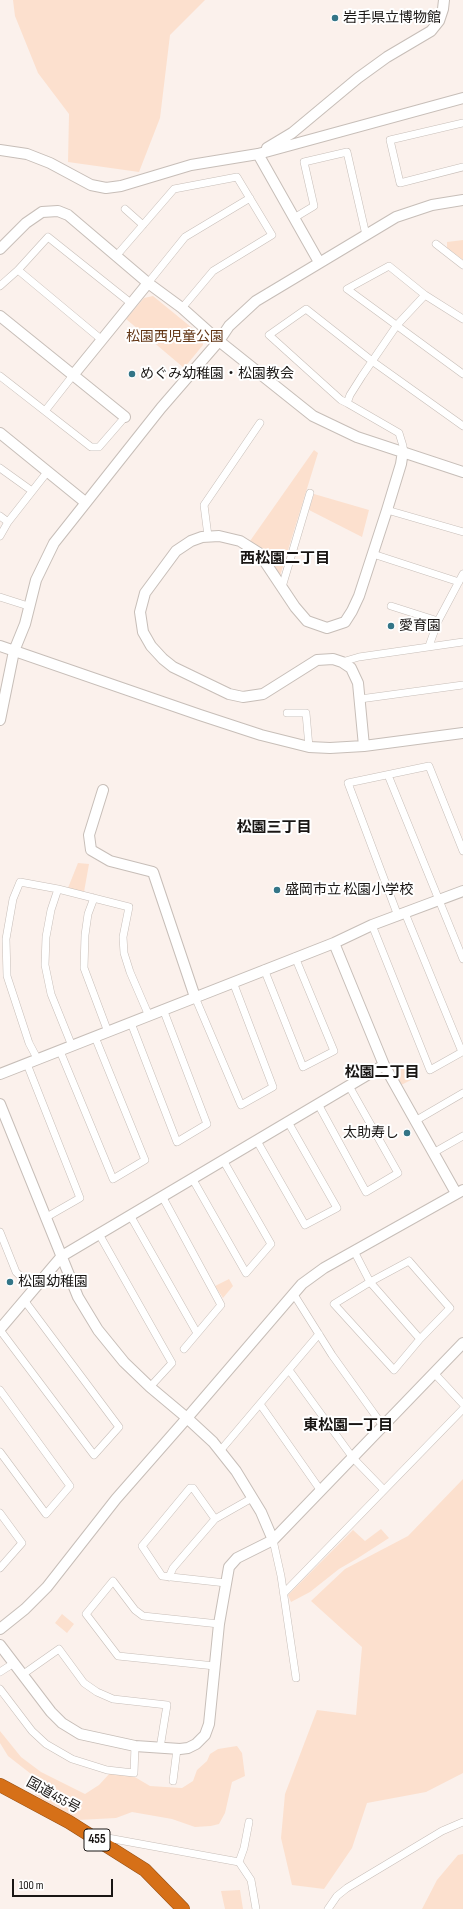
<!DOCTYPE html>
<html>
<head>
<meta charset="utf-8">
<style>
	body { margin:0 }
	#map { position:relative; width:463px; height:1909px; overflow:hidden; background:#fbf1ec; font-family:"Sofia Sans Condensed",sans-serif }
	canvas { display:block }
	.scale { position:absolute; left:12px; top:1879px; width:101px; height:18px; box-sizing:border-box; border:2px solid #191614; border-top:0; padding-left:5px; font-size:12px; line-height:14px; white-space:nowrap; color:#191614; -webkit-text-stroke:3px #fff; paint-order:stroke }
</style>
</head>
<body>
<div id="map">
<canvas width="463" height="1909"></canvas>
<div class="scale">100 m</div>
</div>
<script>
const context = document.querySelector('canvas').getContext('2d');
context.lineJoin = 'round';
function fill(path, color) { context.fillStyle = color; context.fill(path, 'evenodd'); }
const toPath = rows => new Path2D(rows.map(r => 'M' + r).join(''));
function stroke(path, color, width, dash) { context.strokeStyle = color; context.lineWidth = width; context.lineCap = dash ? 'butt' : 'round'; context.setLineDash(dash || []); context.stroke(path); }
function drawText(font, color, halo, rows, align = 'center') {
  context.font = font + ' "Sofia Sans Condensed","Noto Sans JP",sans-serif'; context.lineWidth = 4; context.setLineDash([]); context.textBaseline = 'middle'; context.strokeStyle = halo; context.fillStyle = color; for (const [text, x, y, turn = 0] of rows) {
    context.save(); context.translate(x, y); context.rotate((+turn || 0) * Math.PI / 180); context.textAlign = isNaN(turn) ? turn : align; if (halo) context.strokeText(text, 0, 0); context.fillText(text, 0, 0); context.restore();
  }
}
const green = toPath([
	[13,0,205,0,170,35,160,118,139,172,68,162,69,114,38,73,15,16],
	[463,240,463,260,447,248,447,242],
	[153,296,202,336,203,345,184,368,126,319,144,298],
	[314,450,318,453,280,576,266,554,250,541],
	[314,494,369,510,362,537,309,510],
	[78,863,89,864,84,892,68,888],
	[405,1064,411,1080,401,1085,393,1069],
	[229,1279,233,1286,223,1298,215,1286],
	[463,1479,463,1773,426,1792,367,1803,352,1848,324,1889,292,1885,281,1838,285,1794,317,1710,356,1715,362,1647,311,1601,345,1569,408,1536],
	[381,1529,389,1538,358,1558,339,1569,310,1592,291,1602,288,1595,353,1530,365,1541],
	[62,1614,74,1624,67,1633,55,1623],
	[0,1731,21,1757,41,1772,85,1794,99,1785,111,1772,128,1773,150,1786,182,1788,193,1781,197,1770,207,1761,210,1754,218,1749,237,1746,242,1753,245,1776,232,1782,225,1813,219,1824,211,1826,195,1827,172,1819,132,1812,116,1818,78,1820,35,1795,40,1781,8,1756,0,1743],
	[463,1854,463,1909,422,1909,437,1880,458,1855],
	[240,1890,243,1909,225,1909,221,1891]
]);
const street = toPath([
	[463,123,390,140,400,183,463,167],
	[125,209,143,225],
	[294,218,314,206,304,162,347,152,366,235],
	[436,244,463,265],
	[117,255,174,189,237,177,272,235,213,271,182,308],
	[18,270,102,340],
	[148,283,185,237,250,198],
	[0,286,18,270,48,237,132,304],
	[425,295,389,266,347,289,463,374],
	[0,376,91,447,99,447,125,417],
	[347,403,341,400,269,335,306,309,372,361,463,426],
	[45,411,74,374],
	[403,451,403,446,399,433,347,403,350,395,362,376,397,325,425,295,463,319],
	[0,468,32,491],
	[387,510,463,532],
	[0,516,8,522],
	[0,536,8,522,48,471],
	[208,536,204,505,260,423],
	[373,554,459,582],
	[282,587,310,493],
	[0,597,28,606],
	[391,606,438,621],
	[429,646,438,621,463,574],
	[342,662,359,657,463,642],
	[360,699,463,685],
	[287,713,306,713,309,747],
	[388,775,463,959],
	[58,889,51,910,46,937,45,965,51,994,72,1046],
	[94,898,88,914,85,935,84,968,108,1032],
	[398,916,348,783,429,766,463,851],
	[372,925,430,1070,462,1052,405,913],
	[264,969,303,1067,334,1051,295,957],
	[195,997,241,1105,273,1087,233,982],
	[131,1023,177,1142,207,1124,163,1009],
	[60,1051,113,1179,145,1160,95,1037],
	[38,1060,29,1043,7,976,6,939,13,899,20,882,58,889,129,907,123,937,124,953,130,972,149,1016],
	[27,1064,80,1198,45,1218],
	[318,1104,366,1192,398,1173,349,1086],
	[415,1121,463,1093],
	[257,1141,305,1225,337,1208,288,1122],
	[433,1153,463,1136],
	[192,1178,246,1273,271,1244,223,1160],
	[162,1196,221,1305,184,1349],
	[130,1215,197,1333],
	[0,1232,16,1272,34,1289],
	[99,1234,172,1363,150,1387],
	[354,1251,370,1282,420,1339],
	[409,1261,450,1308,420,1339,394,1370,334,1304,370,1282,409,1261],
	[293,1293,332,1355,383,1426],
	[0,1330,94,1455,119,1427,24,1300],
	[289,1370,353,1458,384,1490],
	[434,1373,463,1404],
	[0,1390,70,1486,46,1514,0,1452],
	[260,1404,321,1491],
	[220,1451,319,1334],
	[0,1513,22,1543,0,1568],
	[215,1519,193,1488,190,1488,142,1546,162,1576,226,1583],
	[273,1540,281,1576,296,1678],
	[169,1577,173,1568,215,1519,252,1498],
	[284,1593,463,1409],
	[215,1666,118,1656,86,1614,113,1581,135,1610,143,1616,219,1624],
	[0,1672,14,1663],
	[22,1675,59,1649,84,1683,97,1692,113,1699,167,1705,160,1748],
	[0,1689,32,1731,46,1744,72,1759,107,1770,134,1773,135,1746],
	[173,1781,177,1749],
	[249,1822,244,1848,239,1862,251,1880,256,1909],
	[97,1836,239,1862],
	[328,1909,337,1896,347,1888,442,1831,463,1822]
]);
const secondary = toPath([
	[267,148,292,133,358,78,387,57,431,31,439,21,443,9,444,0],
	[0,150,27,154,50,163,91,185,106,188,121,186,191,165,258,154,463,98],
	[258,154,319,262],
	[0,249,26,223,42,212,58,211,68,215,148,283,182,308,219,341,313,416,357,437,463,472],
	[0,316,125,417],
	[74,374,148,283],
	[0,433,85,502],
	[0,646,200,715,261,735,309,747,330,748,364,746,463,733],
	[0,720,14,651,25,624,36,580,54,543,161,408,219,341,229,326,256,301,396,217,432,205,463,200],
	[364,746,358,683,351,668,342,662,333,659,317,660,263,694,243,697,229,694,173,667,163,659,151,646,143,632,140,612,145,593,176,551,191,541,202,537,219,536,240,541,259,553,295,607,307,621,327,628,345,622,352,611,359,596,387,510,401,464,403,451],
	[103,790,89,835,91,850,110,861,153,872,195,997],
	[334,943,384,1065,456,1193],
	[0,1074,334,943,372,925,463,891],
	[0,1104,78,1297,98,1330,124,1362,150,1387,187,1418,116,1499,47,1587,25,1609,0,1629],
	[0,1329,62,1256,384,1065],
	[273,1540,261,1512,236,1471,213,1442,187,1418,302,1284,324,1268,463,1190],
	[0,1645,51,1712,62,1723,80,1734,135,1746,180,1749,188,1748,196,1744,205,1735,209,1724,219,1624,229,1567,237,1558,273,1540,463,1343]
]);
const highway = toPath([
	[0,1785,69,1822,145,1870,183,1909]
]);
const markers = [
	[335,18,4,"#337587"],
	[132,374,4,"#337587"],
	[391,626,4,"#337587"],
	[277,890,4,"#337587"],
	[407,1133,4,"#337587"],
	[10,1282,4,"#337587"]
];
const shields = [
	[97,1840,26]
];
const shieldNames = [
	["455",97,1840]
];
const poiNames = [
	["岩手県立博物館",343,18],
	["めぐみ幼稚園・松園教会",140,374],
	["愛育園",399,626],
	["盛岡市立 松園小学校",285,890],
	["太助寿し",399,1133,"right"],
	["松園幼稚園",18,1282]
];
const parkNames = [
	["松園西児童公園",175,337]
];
const streetNames = [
	["国道455号",53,1796,29]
];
const neighbourhoodNames = [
	["西松園二丁目",285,559],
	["松園三丁目",274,828],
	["松園二丁目",382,1073],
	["東松園一丁目",348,1426]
];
fill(green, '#fce0ce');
stroke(street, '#c7beb8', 8);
stroke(secondary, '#c7beb8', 12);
stroke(highway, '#945017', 14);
stroke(street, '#fff', 7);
stroke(secondary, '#fff', 10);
stroke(highway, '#d67018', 13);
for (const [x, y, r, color] of markers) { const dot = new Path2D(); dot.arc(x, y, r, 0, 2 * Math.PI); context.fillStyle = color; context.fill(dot); stroke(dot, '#fff', 1.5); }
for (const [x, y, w] of shields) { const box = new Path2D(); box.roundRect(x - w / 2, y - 11, w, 22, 3); context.fillStyle = '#fff'; context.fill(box); stroke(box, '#191614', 1); }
drawText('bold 13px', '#191614', null, shieldNames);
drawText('14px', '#191614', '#fff', poiNames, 'left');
drawText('14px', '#633615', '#fff', parkNames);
drawText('14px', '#191614', '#fff', streetNames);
drawText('bold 15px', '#191614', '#fff', neighbourhoodNames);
</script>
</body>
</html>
